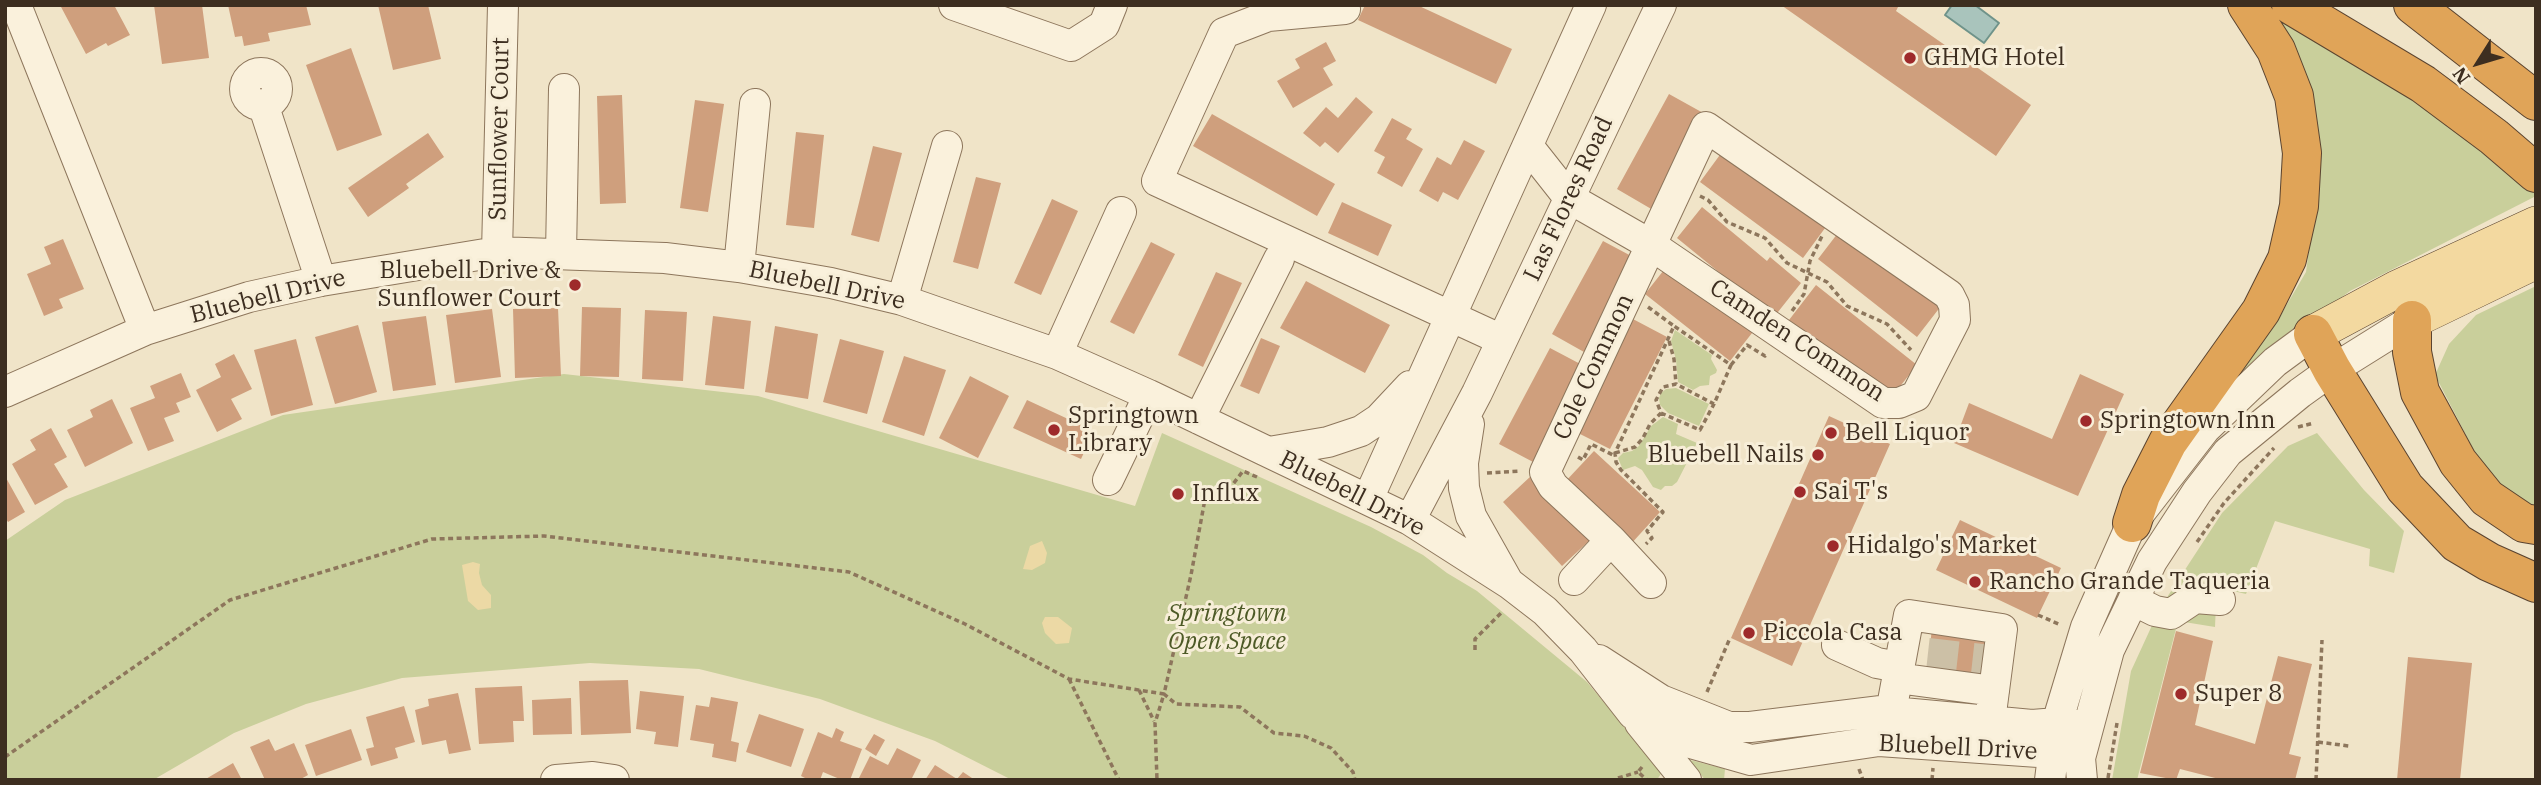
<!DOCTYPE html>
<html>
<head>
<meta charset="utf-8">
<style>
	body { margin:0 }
	#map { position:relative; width:2541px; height:785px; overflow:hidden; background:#f0e4c8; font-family:"IBM Plex Serif",serif }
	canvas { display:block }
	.frame { position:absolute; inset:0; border:7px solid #3d2e20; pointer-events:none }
	.north { position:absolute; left:2443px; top:28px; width:70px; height:70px; -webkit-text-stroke:5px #f7eed8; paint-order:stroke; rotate:233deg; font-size:19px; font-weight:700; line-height:28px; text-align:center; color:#3d2e20 }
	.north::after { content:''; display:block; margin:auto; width:24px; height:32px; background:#3d2e20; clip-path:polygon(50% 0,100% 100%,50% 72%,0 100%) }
</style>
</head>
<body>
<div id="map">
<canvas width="2541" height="785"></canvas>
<div class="frame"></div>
<div class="north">N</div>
</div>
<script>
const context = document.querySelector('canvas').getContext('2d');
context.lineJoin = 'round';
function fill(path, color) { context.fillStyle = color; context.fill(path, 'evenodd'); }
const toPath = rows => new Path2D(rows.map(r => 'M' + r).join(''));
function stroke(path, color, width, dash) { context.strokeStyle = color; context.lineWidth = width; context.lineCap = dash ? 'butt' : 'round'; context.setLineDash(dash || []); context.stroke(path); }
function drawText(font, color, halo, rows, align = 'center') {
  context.font = font + ' "IBM Plex Serif",serif'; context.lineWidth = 6; context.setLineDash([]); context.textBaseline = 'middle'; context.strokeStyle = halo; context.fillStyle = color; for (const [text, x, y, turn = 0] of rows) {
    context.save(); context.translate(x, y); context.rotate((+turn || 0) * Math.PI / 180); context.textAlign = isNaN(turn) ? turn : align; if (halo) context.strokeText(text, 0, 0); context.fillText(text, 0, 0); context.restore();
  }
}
const green = toPath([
	[2255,5,2275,5,2397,85,2536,189,2536,196,2350,291,2227,383,2273,328,2306,272,2320,164],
	[2536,286,2536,514,2485,472,2435,375,2449,344,2476,315],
	[1675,330,1712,355,1711,359,1717,370,1716,373,1710,376,1709,385,1700,386,1693,390,1678,382,1676,360,1671,341],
	[564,374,758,396,1135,506,1162,433,1371,527,1423,555,1447,573,1477,591,1587,682,1662,772,1657,780,1012,780,935,741,820,699,699,669,590,663,402,678,306,704,234,733,153,780,5,780,5,541,65,500,283,415],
	[1676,388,1709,404,1699,426,1668,413,1660,405,1659,398,1661,393,1666,389],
	[1663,417,1678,424,1676,434,1697,443,1677,482,1672,486,1665,486,1661,490,1653,487,1642,470,1635,466,1623,470,1618,458,1623,453,1632,451,1639,446,1651,426],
	[2317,433,2364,490,2404,531,2394,573,2369,566,2370,549,2275,521,2246,594,2220,588,2216,604,2215,627,2178,621,2137,780,2112,780,2131,671,2160,608,2222,513,2288,446],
	[1690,760,1725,769,1724,780,1705,780]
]);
const sand = toPath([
	[1042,541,1047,553,1045,563,1032,570,1023,569,1030,546],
	[473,562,480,564,479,573,482,585,491,595,491,608,478,610,468,601,462,565],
	[1045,617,1058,617,1072,628,1069,643,1056,644,1045,633,1042,623]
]);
const water = toPath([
	[1952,5,1975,5,1999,23,1984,43,1945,15,1952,5]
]);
const building = toPath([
	[60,5,114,5,130,35,108,46,106,43,86,54],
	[154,5,202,5,209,58,162,64],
	[228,5,306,5,311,25,268,33,270,41,244,46,242,36,235,37],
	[378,5,428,5,441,59,393,70],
	[1365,5,1417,5,1512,49,1496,84,1358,20],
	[1781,5,1899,5,1896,11,2031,105,1996,156],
	[1326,42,1336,61,1323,68,1333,85,1293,108,1277,81,1300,68,1295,59],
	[351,48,382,135,337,151,306,65],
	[1669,94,1705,114,1653,210,1617,189],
	[622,95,626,203,600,204,597,96],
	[1356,97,1373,112,1338,153,1325,142,1320,147,1303,133,1326,107,1338,118],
	[695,100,724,104,708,212,680,208],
	[1212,114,1335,184,1317,216,1193,146],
	[1392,118,1412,129,1406,139,1423,149,1402,187,1377,173,1385,157,1374,151],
	[796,132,824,135,814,228,786,225],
	[428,133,444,157,406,184,409,188,368,217,348,188],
	[1464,140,1485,151,1458,200,1443,192,1438,202,1419,191,1437,157,1451,165],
	[873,146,902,153,879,242,851,235],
	[1725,148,1828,224,1803,258,1700,182],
	[976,177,1001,183,978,269,953,262],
	[1052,199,1078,211,1041,295,1014,283],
	[1342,202,1392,225,1378,256,1328,233],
	[1702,207,1767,261,1770,257,1801,283,1774,317,1677,238],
	[1841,229,1941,306,1917,337,1818,259],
	[63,239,84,289,59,299,63,308,44,316,27,274,51,264,44,247],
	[1603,241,1635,258,1584,352,1552,334],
	[1151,242,1175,254,1134,334,1110,322],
	[1671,261,1756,328,1730,361,1645,294],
	[1216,272,1242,283,1203,367,1178,355],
	[1306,281,1390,325,1365,373,1280,328],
	[1816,285,1917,365,1890,399,1789,320],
	[582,307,621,308,619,377,580,376],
	[558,308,561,376,515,378,513,309],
	[492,309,501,377,455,383,446,315],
	[645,310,687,312,683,381,642,379],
	[426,316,436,385,393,391,382,322],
	[713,316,751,321,744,389,705,385],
	[1631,318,1667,337,1610,449,1574,431],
	[358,325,377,392,335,404,315,337],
	[775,326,818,334,808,399,765,392],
	[1261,338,1280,346,1259,394,1240,386],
	[296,339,313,405,271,416,254,350],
	[840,339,884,351,867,414,823,402],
	[1550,348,1586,367,1535,463,1499,444],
	[234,354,252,389,231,399,242,419,217,432,196,390,221,377,215,364],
	[904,356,946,370,924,436,882,422],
	[181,373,191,397,176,403,180,412,164,418,174,441,148,451,130,408,155,398,150,386],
	[2080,374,2124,394,2078,496,1954,443,1969,403,2052,439],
	[970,376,1009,396,978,458,939,438],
	[112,399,133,443,85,467,67,430,93,417,90,410],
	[1027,400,1094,431,1081,459,1013,428],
	[1829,416,1890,444,1792,666,1731,638],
	[51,428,67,457,54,464,68,487,35,505,12,464,36,450,30,440],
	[1594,451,1660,512,1630,545,1564,483],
	[5,476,25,512,8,522,5,517],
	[1531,476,1590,540,1562,566,1503,502],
	[1960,520,2061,568,2037,618,1936,570],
	[1932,628,1993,636,1987,689,1926,682],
	[2176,631,2213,641,2195,725,2255,744,2278,656,2312,664,2289,754,2301,757,2295,780,2223,780,2180,769,2176,780,2140,773],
	[2408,657,2472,663,2460,780,2397,780],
	[628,680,631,733,581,735,579,681],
	[522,686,524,721,513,721,514,742,479,744,475,688],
	[640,691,684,696,678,747,654,744,656,732,636,729],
	[458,693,471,750,449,754,446,740,422,745,415,710,429,706,428,699],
	[711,697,738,702,731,741,739,743,736,762,712,757,714,744,690,740,696,705,709,707],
	[571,698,572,734,533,735,532,700],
	[404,706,415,742,395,748,398,758,371,766,366,749,374,747,366,717],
	[759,714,804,729,791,767,746,752],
	[836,728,844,732,840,741,862,749,850,780,842,780,823,772,820,780,809,780,801,776,818,732,832,738],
	[351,729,362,760,316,776,305,745],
	[874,734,885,740,876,756,865,749],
	[269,739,275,751,294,743,308,775,299,780,265,780,250,747],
	[897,748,921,760,911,780,858,780,870,756,888,765],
	[233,763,242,780,204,780],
	[935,765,957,779,963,772,975,780,925,780]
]);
const minorTunnel = toPath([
	[1928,653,1991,660]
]);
const path = toPath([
	[1700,196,1708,200,1727,222,1765,238,1787,263,1827,282,1847,306,1887,324,1911,350],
	[1648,307,1674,326],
	[1792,311,1804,294,1810,261,1822,236],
	[1669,341,1674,359,1676,384],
	[1731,365,1747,345,1765,356,1767,354],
	[1661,413,1700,430,1714,404],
	[2298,427,2314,423],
	[1615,453,1635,447,1643,438,1650,424,1661,413,1656,400,1663,387,1676,384,1714,404,1731,365,1674,326,1615,453,1616,462,1621,470,1663,512,1647,531,1652,538,1646,544],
	[1578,457,1583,460,1591,444,1615,456],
	[1487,473,1520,471],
	[1257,477,1243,471,1227,492,1205,499,1191,575,1164,694,1176,704,1240,707,1274,733,1304,736,1331,748,1353,772,1355,780],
	[2197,542,2224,503,2274,448],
	[2038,615,2061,625],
	[1475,650,1475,639,1503,611],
	[1069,679,1119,780],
	[1139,690,1154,721],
	[1707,692,1730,638],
	[2318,742,2349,746],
	[5,757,230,600,432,539,544,536,849,572,965,624,1069,679,1164,694,1155,723,1157,780],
	[1642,767,1638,772,1647,780],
	[1859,769,1863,780],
	[1618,778,1638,772],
	[2108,778,2117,723],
	[1932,780,1933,768],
	[2316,780,2322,640]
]);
const minor = toPath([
	[16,5,145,330],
	[954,5,1071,46,1104,25,1112,5],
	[1345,9,1268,16,1224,33,1157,181,1502,340],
	'245 89a16 16 0 1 1 32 0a16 16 0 1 1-32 0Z',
	[263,104,321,281],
	[1528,146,1569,198,1651,245,1883,403,1899,403,1916,396,1955,320,1954,305,1949,295,1706,127,1651,245,1545,472,1553,486,1611,540,1574,580],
	[497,252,503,5],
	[561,254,564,89],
	[739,267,755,104],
	[902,300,947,146],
	[1057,354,1121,212],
	[5,392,145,330,249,297,321,281,497,252,665,258,739,267,831,283,902,300,1057,354,1149,395,1410,520,1510,584,1545,611,1583,650,1633,714,1691,743,1751,760,1879,741,2053,753,2080,758],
	[1199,419,1279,259],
	[1469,424,1463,463,1464,488,1471,516,1507,580],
	[1269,452,1328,442,1361,431,1379,419,1410,386],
	[1108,480,1149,395],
	[1368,499,1591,5],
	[1410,520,1477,393,1661,5],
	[1611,540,1651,583],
	[2133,600,2155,611,2171,614,2195,598,2220,600],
	[1837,645,1877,663,1899,667],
	[1599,660,1661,700,1729,727,1750,727,1881,711,2032,725,2057,723,2077,725],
	[1897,678,1994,691],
	[1891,712,1909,615,2002,629,1990,721],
	[1640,723,1686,780],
	[556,780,593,777,614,780],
	[2050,780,2057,723,2086,627,2132,523,2205,429,2275,362,2313,334],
	[2082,780,2080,758,2109,650,2152,561,2197,492,2228,452,2300,393,2332,370,2412,320]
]);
const major = toPath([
	[2412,320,2536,260],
	[2313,334,2397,289,2536,225]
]);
const highway = toPath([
	[2291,5,2423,84,2494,137,2536,173],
	[2413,5,2536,101],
	[2412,320,2412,352,2420,392,2458,462,2487,498,2524,523,2536,525],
	[2313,334,2332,370,2405,488,2457,543,2489,562,2536,583],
	[2132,523,2141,495,2168,442,2261,311,2287,259,2299,206,2302,153,2294,96,2276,50,2247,5]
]);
const markers = [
	[1910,58,7,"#9e2a2b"],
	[575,285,7,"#9e2a2b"],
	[2086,421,7,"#9e2a2b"],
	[1054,430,7,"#9e2a2b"],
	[1831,433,7,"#9e2a2b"],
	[1818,455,7,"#9e2a2b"],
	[1800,492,7,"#9e2a2b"],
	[1178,494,7,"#9e2a2b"],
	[1833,546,7,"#9e2a2b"],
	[1975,582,7,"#9e2a2b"],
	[1749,633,7,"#9e2a2b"],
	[2181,694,7,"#9e2a2b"]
];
const poiNames = [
	["GHMG Hotel",1924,58],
	["Bluebell Drive &",561,271,"right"],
	["Sunflower Court",561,299,"right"],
	["Springtown",1068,416],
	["Library",1068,444],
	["Springtown Inn",2100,421],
	["Bell Liquor",1845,433],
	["Bluebell Nails",1804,455,"right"],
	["Sai T's",1814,492],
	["Influx",1192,494],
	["Hidalgo's Market",1847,546],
	["Rancho Grande Taqueria",1989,582],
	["Piccola Casa",1763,633],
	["Super 8",2195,694]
];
const streetNames = [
	["Sunflower Court",500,129,-89],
	["Las Flores Road",1569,199,-65],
	["Bluebell Drive",827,286,12],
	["Bluebell Drive",268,297,-14],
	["Camden Common",1797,341,33],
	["Cole Common",1594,367,-65],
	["Bluebell Drive",1352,494,27],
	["Bluebell Drive",1958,748,3]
];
const parkNames = [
	["Springtown",1227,614],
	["Open Space",1227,642]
];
fill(green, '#c9cf9b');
fill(sand, '#ecd9a5');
fill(water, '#a9c4bc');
stroke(water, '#6f938a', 2);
fill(building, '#cf9f7d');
stroke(minorTunnel, '#ccc0a6', 30, [30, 15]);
stroke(minor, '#8d765c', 32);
stroke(major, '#5b4430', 38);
stroke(highway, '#5b4430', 40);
stroke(path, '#8d765c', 3.5, [5, 3.5]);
stroke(minor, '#faf1dc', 30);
stroke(major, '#f3d9a0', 37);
stroke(highway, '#e0a458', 38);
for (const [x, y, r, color] of markers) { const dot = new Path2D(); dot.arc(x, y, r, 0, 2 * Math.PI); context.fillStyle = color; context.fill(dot); stroke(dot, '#f7eed8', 2.5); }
drawText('24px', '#3d2e20', '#f7eed8', poiNames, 'left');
drawText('24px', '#3d2e20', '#f7eed8', streetNames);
drawText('italic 24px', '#4d5a26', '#f7eed8', parkNames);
</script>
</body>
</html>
